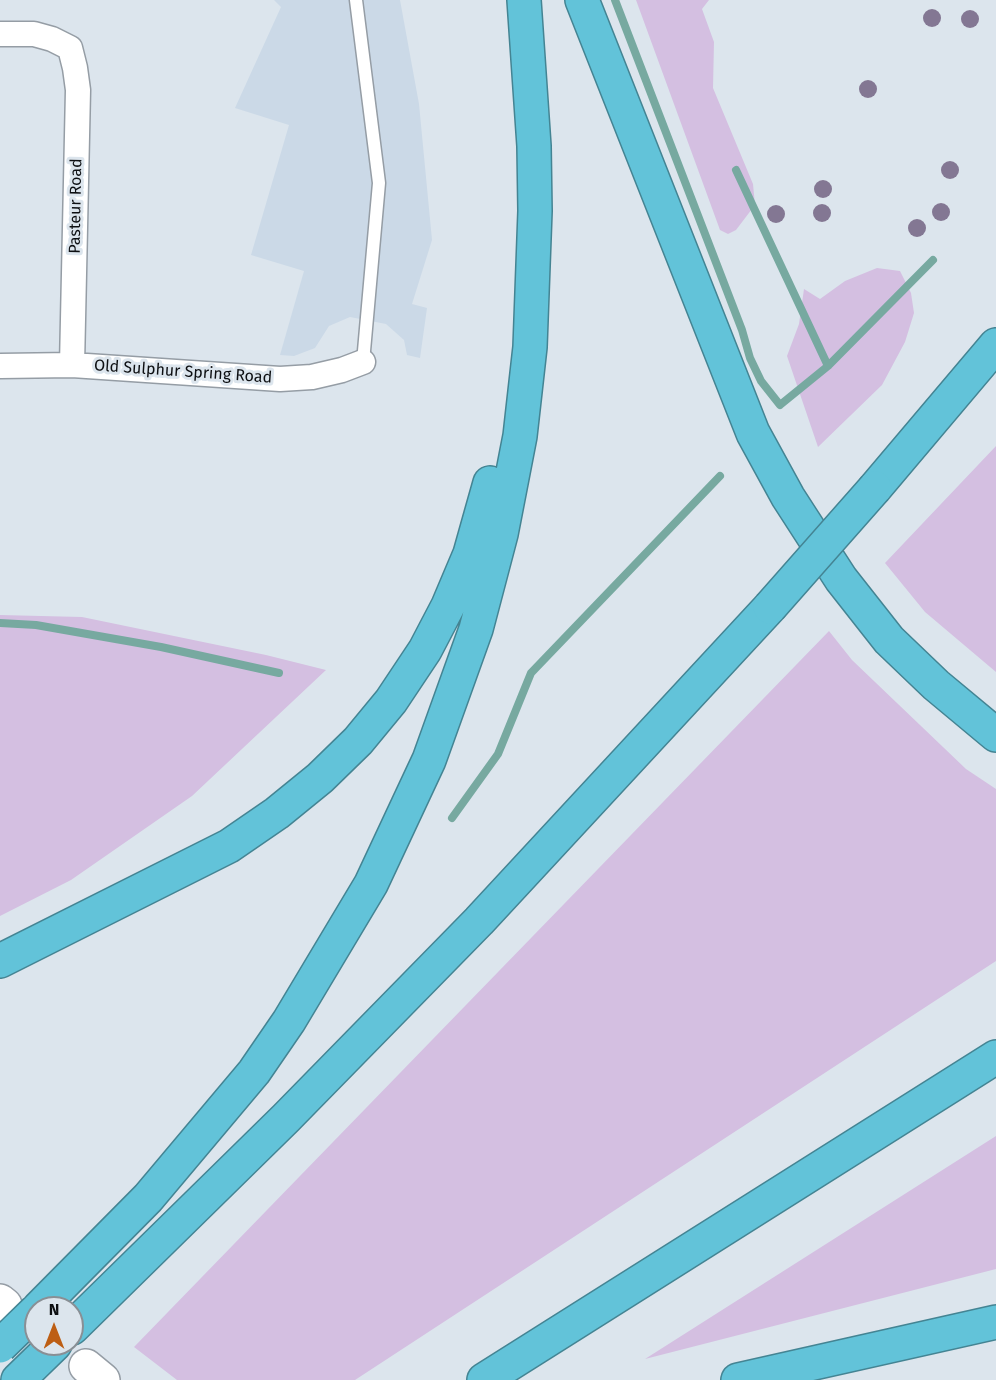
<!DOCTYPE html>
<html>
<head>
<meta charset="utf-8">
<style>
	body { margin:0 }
	#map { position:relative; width:996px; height:1380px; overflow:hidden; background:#dce5ed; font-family:"Fira Sans",sans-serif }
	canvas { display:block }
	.north { position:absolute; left:24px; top:1296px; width:60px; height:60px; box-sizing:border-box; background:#dce5ed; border:2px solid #898f95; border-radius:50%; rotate:0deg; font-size:16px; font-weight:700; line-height:24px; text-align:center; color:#0d0f12 }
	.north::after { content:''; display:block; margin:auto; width:21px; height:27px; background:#bd5e14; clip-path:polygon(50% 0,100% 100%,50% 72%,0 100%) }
</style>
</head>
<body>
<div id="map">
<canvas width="996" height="1380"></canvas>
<div class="north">N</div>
</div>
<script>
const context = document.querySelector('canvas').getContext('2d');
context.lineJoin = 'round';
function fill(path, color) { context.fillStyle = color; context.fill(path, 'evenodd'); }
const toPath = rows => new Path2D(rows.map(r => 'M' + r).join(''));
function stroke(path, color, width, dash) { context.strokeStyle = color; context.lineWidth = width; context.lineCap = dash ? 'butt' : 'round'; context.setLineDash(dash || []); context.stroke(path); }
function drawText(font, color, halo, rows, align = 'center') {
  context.font = font + ' "Fira Sans",sans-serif'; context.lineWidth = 6; context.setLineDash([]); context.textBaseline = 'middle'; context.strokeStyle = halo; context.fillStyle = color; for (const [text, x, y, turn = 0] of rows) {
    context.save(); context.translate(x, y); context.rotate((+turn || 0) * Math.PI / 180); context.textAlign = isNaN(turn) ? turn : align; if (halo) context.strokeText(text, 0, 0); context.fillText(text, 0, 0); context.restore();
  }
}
const built = toPath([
	[274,0,400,0,419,104,432,240,412,304,427,308,420,358,407,355,404,340,386,324,350,317,329,326,315,348,294,356,280,355,304,271,251,255,289,125,235,108,281,7]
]);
const green = toPath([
	[636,0,709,0,702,9,714,42,713,88,753,184,755,205,736,230,728,234,720,230],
	[877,268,900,271,911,293,914,313,905,342,882,385,818,447,787,356,799,324,804,289,820,299,845,281],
	[996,446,996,672,925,612,885,563],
	[0,615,82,617,266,655,326,670,192,796,71,880,0,916],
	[829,631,852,660,966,769,996,789,996,961,355,1380,177,1380,134,1347],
	[996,1136,996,1269,645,1359]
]);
const stream = toPath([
	[615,0,742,330,750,358,761,381,780,405,828,366,933,260],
	[736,170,828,366],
	[0,623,36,625,161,647,279,673],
	[452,818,498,754,531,673,720,476]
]);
const service = toPath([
	[356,0,379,183,363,362]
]);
const minor = toPath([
	[0,34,34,34,52,39,70,48,75,68,78,90,72,365],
	[0,366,72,365,280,379,312,377,342,370,363,362]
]);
const secondary = toPath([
	[0,1301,5,1305],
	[86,1366,103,1380]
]);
const motorway = toPath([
	[582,0,753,433,788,497,841,579,889,640,936,685,996,735],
	[875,488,996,345],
	[0,961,229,846,277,813,320,778,358,741,391,701,425,650,448,606,470,554,490,483],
	[39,1308,148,1198,254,1072,289,1021,371,884,429,760,476,629,501,534,520,436,530,347,535,211,534,146,524,0],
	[72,1328,286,1118,479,921,770,607],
	[18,1380,55,1344],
	[484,1380,996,1057],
	[738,1380,996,1322]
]);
const motorwayBridge = toPath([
	[770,607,875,488],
	[0,1346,36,1311]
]);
const trees = [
	[932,18],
	[970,19],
	[868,89],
	[950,170],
	[823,189],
	[941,212],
	[822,213],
	[776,214],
	[917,228]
];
const streetNames = [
	["Pasteur Road",76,206,-89],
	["Old Sulphur Spring Road",183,372,4]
];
fill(built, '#cbd9e7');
fill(green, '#d4bfe1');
stroke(stream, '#77a9a0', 8);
stroke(service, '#959da5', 15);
stroke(minor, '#959da5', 27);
stroke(secondary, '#959da5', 36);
stroke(motorway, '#448493', 36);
stroke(service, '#fff', 12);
stroke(minor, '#fff', 24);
stroke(secondary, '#fff', 33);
stroke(motorway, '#62c3d9', 33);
stroke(motorwayBridge, '#448493', 36, []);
stroke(motorwayBridge, '#62c3d9', 33);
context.fillStyle = '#837793';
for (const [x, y] of trees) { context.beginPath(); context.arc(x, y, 9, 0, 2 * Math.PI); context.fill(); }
drawText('16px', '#0d0f12', '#dce5ed', streetNames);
</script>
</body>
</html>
